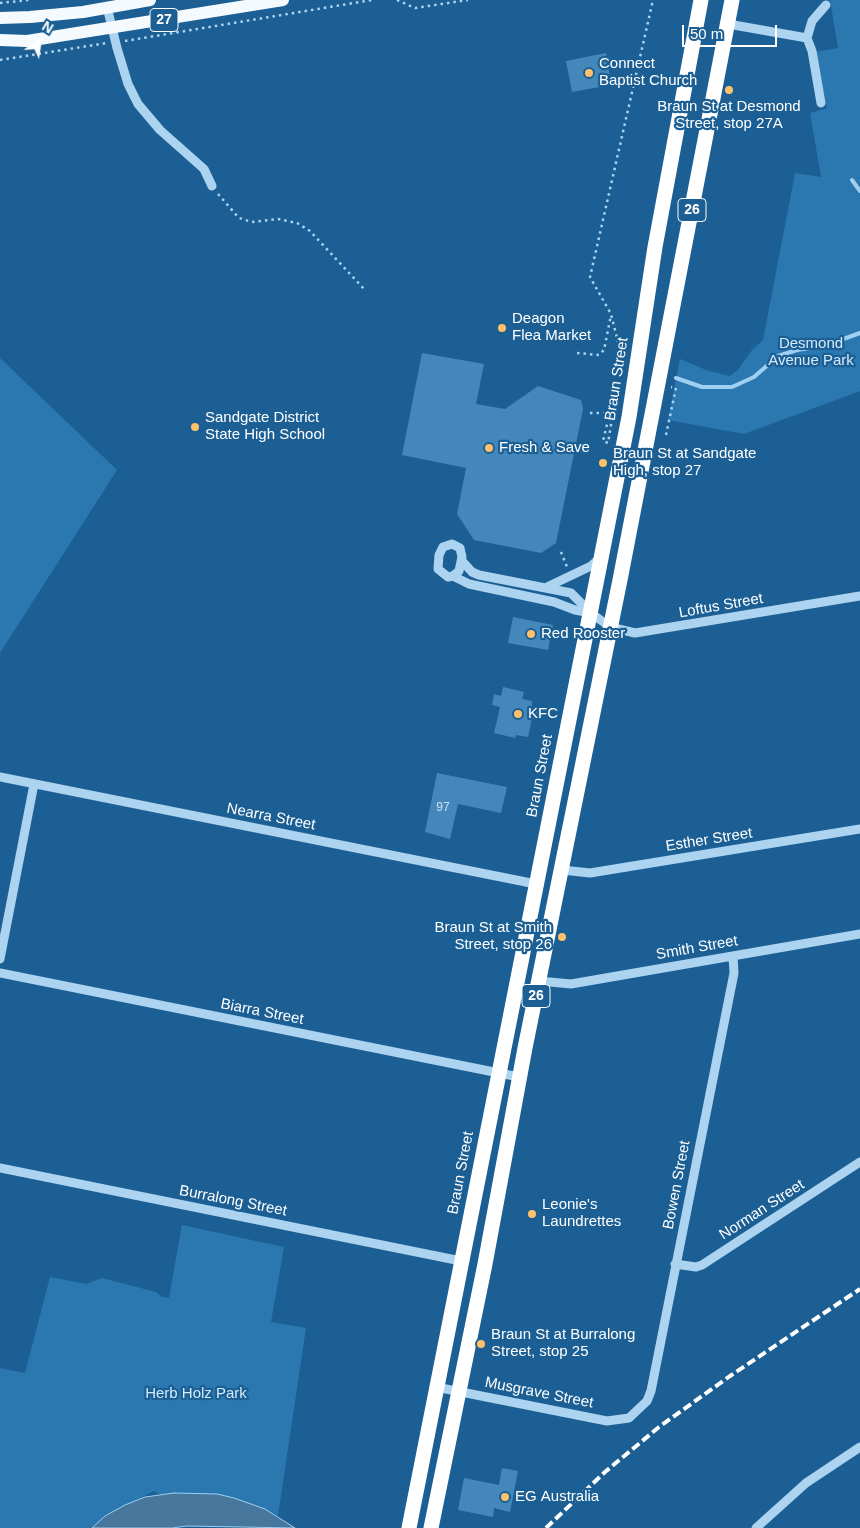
<!DOCTYPE html>
<html>
<head>
<meta charset="utf-8">
<style>
	body { margin:0 }
	#map { position:relative; width:860px; height:1528px; overflow:hidden; background:#1b5f94; font-family:Arial,sans-serif }
	canvas { display:block }
	.north { position:absolute; left:15px; top:15px; width:50px; height:50px; -webkit-text-stroke:4px #1b5f94; paint-order:stroke; rotate:31deg; font-size:14px; font-weight:700; line-height:20px; text-align:center; color:#fff }
	.north::after { content:''; display:block; margin:auto; width:18px; height:22px; background:#fff; clip-path:polygon(50% 0,100% 100%,50% 72%,0 100%) }
	.scale { position:absolute; left:682px; top:25px; width:95px; height:22px; box-sizing:border-box; border:2px solid #fff; border-top:0; padding-left:6px; font-size:15px; line-height:18px; white-space:nowrap; color:#fff; -webkit-text-stroke:4px #1b5f94; paint-order:stroke }
</style>
</head>
<body>
<div id="map">
<canvas width="860" height="1528"></canvas>
<div class="north">N</div>
<div class="scale">50 m</div>
</div>
<script>
const context = document.querySelector('canvas').getContext('2d');
context.lineJoin = 'round';
function fill(path, color) { context.fillStyle = color; context.fill(path, 'evenodd'); }
const toPath = rows => new Path2D(rows.map(r => 'M' + r).join(''));
function stroke(path, color, width, dash) { context.strokeStyle = color; context.lineWidth = width; context.lineCap = dash ? 'butt' : 'round'; context.setLineDash(dash || []); context.stroke(path); }
function drawText(font, color, halo, rows, align = 'center') {
  context.font = font + ' Arial,sans-serif'; context.lineWidth = 4.5; context.setLineDash([]); context.textBaseline = 'middle'; context.strokeStyle = halo; context.fillStyle = color; for (const [text, x, y, turn = 0] of rows) {
    context.save(); context.translate(x, y); context.rotate((+turn || 0) * Math.PI / 180); context.textAlign = isNaN(turn) ? turn : align; if (halo) context.strokeText(text, 0, 0); context.fillText(text, 0, 0); context.restore();
  }
}
const green = toPath([
	[830,0,860,0,860,391,744,434,668,420,680,359,706,370,730,376,737,371,752,350,763,340,795,173,821,177,810,113,827,108,815,52,838,48],
	[0,358,117,470,0,653],
	[182,1225,284,1247,271,1322,306,1328,278,1516,265,1509,217,1494,159,1494,154,1491,105,1516,92,1528,0,1528,0,1368,25,1373,50,1277,86,1284,102,1278,156,1292,162,1297,169,1298]
]);
const water = toPath([
	[174,1493,217,1494,234,1498,265,1509,295,1528,187,1526,172,1528,92,1528,105,1516,125,1505,145,1497,174,1493]
]);
const stream = toPath([
	[852,180,860,191],
	[676,378,702,387,732,387,754,377,778,356,797,350,824,346,860,333]
]);
const building = toPath([
	[606,53,611,85,572,92,566,61],
	[422,353,484,364,476,404,505,409,538,386,581,400,583,409,556,543,541,553,474,540,457,514,466,468,402,455],
	[513,617,553,625,548,650,508,643],
	[503,687,524,692,522,699,532,701,532,707,538,708,536,719,532,719,528,737,516,735,515,738,494,733,500,707,492,705,494,694,501,696],
	[437,773,507,787,501,813,458,804,450,839,425,832],
	[502,1468,518,1471,510,1512,494,1508,493,1517,458,1510,464,1478,499,1485]
]);
const path = toPath([
	[397,0,415,8,468,0],
	[0,3,29,0],
	[125,41,372,0],
	[0,60,107,43],
	[218,194,239,218,252,222,278,219,297,223,310,231,364,289],
	[577,353,599,355,604,350,611,315],
	[623,362,611,314,590,277,653,0],
	[610,412,603,441,608,443,612,419,614,419],
	[590,413,615,413],
	[666,435,676,388,671,387],
	[561,552,567,567]
]);
const minor = toPath([
	[107,7,117,48,128,84,138,104,160,130,204,169,212,186],
	[728,24,807,38],
	[821,103,812,51,807,38,812,21,826,5],
	[452,544,460,548,462,557,459,571,453,576,448,577,438,569,439,555,443,547,452,544],
	[462,561,472,572,479,575,571,593,591,613,610,627,635,633,860,596],
	[453,576,469,584,554,602,575,610,591,613],
	[547,587,591,566,601,557],
	[0,777,536,884],
	[562,870,590,873,860,829],
	[0,959,34,784],
	[0,973,519,1077],
	[539,981,571,984,860,934],
	[0,1168,461,1261],
	[675,1264,696,1267,702,1265,860,1162],
	[436,1387,607,1421,629,1418,647,1401,651,1391,734,973,733,956],
	[756,1528,806,1483,860,1447]
]);
const major = toPath([
	[0,18,30,17,83,12,150,0],
	[0,40,27,41,283,0]
]);
const highway = toPath([
	[409,1528,629,417,655,247,701,0],
	[431,1528,485,1264,525,1048,620,580,732,0]
]);
const rail = toPath([
	[546,1528,605,1472,659,1427,730,1376,860,1289]
]);
const markers = [
	[589,73,5,"#ffc16b"],
	[729,90,5,"#ffc16b"],
	[502,328,5,"#ffc16b"],
	[195,427,5,"#ffc16b"],
	[489,448,5,"#ffc16b"],
	[603,463,5,"#ffc16b"],
	[531,634,5,"#ffc16b"],
	[518,714,5,"#ffc16b"],
	[562,937,5,"#ffc16b"],
	[532,1214,5,"#ffc16b"],
	[481,1344,5,"#ffc16b"],
	[505,1497,5,"#ffc16b"]
];
const numberNames = [
	["97",443,808]
];
const shields = [
	[164,20,28],
	[692,210,28],
	[536,996,28]
];
const shieldNames = [
	["27",164,20],
	["26",692,210],
	["26",536,996]
];
const poiNames = [
	["Connect",599,64],
	["Baptist Church",599,81],
	["Braun St at Desmond",729,107,"center"],
	["Street, stop 27A",729,124,"center"],
	["Deagon",512,319],
	["Flea Market",512,336],
	["Sandgate District",205,418],
	["State High School",205,435],
	["Fresh & Save",499,448],
	["Braun St at Sandgate",613,454],
	["High, stop 27",613,471],
	["Red Rooster",541,634],
	["KFC",528,714],
	["Braun St at Smith",552,928,"right"],
	["Street, stop 26",552,945,"right"],
	["Leonie's",542,1205],
	["Laundrettes",542,1222],
	["Braun St at Burralong",491,1335],
	["Street, stop 25",491,1352],
	["EG Australia",515,1497]
];
const parkNames = [
	["Desmond",811,344],
	["Avenue Park",811,361],
	["Herb Holz Park",196,1394]
];
const streetNames = [
	["Braun Street",617,379,-81],
	["Loftus Street",721,606,-10],
	["Braun Street",540,776,-79],
	["Nearra Street",271,817,11],
	["Esther Street",709,840,-9],
	["Smith Street",697,948,-10],
	["Biarra Street",262,1012,11],
	["Braun Street",461,1173,-79],
	["Bowen Street",677,1185,-79],
	["Burralong Street",233,1201,11],
	["Norman Street",762,1210,-33],
	["Musgrave Street",539,1393,11]
];
fill(green, '#2b78b0');
fill(water, '#47779c');
stroke(water, '#9fd0f1', 1);
stroke(stream, '#9fd0f1', 4);
fill(building, '#48b');
stroke(path, '#acd3ef', 2.5, [2.5, 4]);
stroke(minor, '#acd3ef', 9);
stroke(major, '#f5faff', 12);
stroke(highway, '#fff', 15);
stroke(rail, '#fff', 4, [9, 4]);
for (const [x, y, r, color] of markers) { const dot = new Path2D(); dot.arc(x, y, r, 0, 2 * Math.PI); context.fillStyle = color; context.fill(dot); stroke(dot, '#1b5f94', 2); }
drawText('12px', '#d0e1ee', null, numberNames);
for (const [x, y, w] of shields) { const box = new Path2D(); box.roundRect(x - w / 2, y - 11.5, w, 23, 4); context.fillStyle = '#1b5f94'; context.fill(box); stroke(box, '#fff', 1); }
drawText('bold 14px', '#fff', null, shieldNames);
drawText('15px', '#fff', '#1b5f94', poiNames, 'left');
drawText('15px', '#d3eafb', '#1b5f94', parkNames);
drawText('15px', '#fff', '#1b5f94', streetNames);
</script>
</body>
</html>
